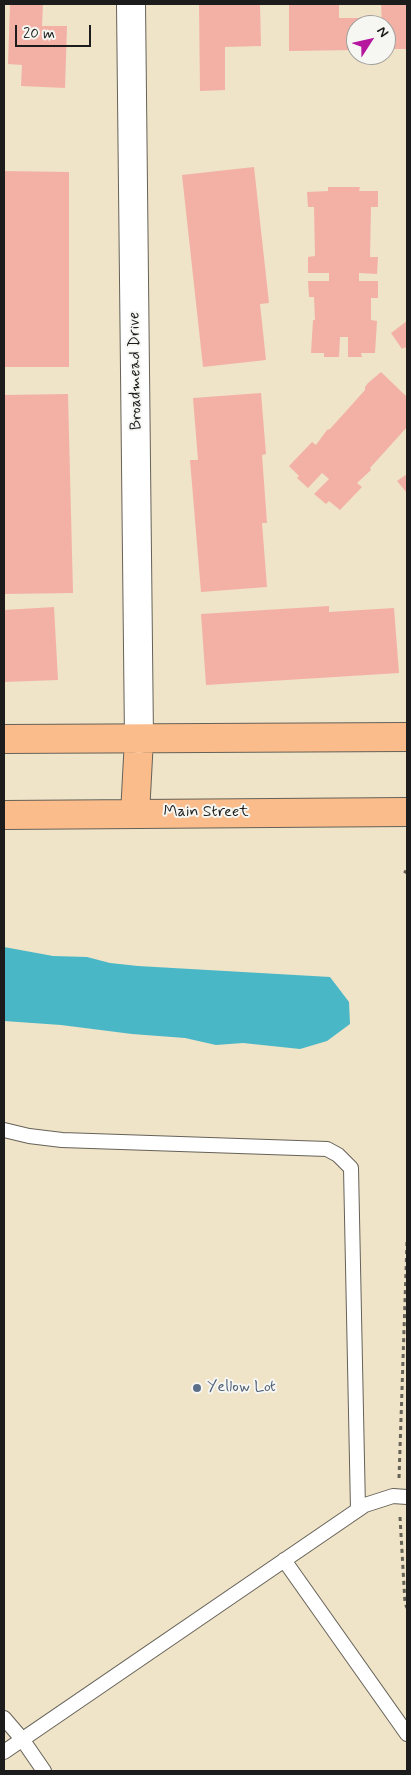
<!DOCTYPE html>
<html>
<head>
<meta charset="utf-8">
<style>
	body { margin:0 }
	#map { position:relative; width:411px; height:1775px; overflow:hidden; background:#efe3c8; font-family:Mynerve,sans-serif }
	canvas { display:block }
	.frame { position:absolute; inset:0; border:5px solid #1c1c1c; pointer-events:none }
	.north { position:absolute; left:346px; top:15px; width:50px; height:50px; box-sizing:border-box; background:#f6f6f2; border:1px solid #9f9f9c; border-radius:50%; rotate:55deg; font-size:14px; font-weight:700; line-height:20px; text-align:center; color:#1c1c1c }
	.north::after { content:''; display:block; margin:auto; width:18px; height:22px; background:#b5179e; clip-path:polygon(50% 0,100% 100%,50% 72%,0 100%) }
	.scale { position:absolute; left:15px; top:25px; width:76px; height:22px; box-sizing:border-box; border:2px solid #1c1c1c; border-top:0; padding-left:6px; font-size:15px; line-height:18px; white-space:nowrap; color:#1c1c1c; -webkit-text-stroke:4px #f6f6f2; paint-order:stroke }
</style>
</head>
<body>
<div id="map">
<canvas width="411" height="1775"></canvas>
<div class="frame"></div>
<div class="north">N</div>
<div class="scale">20 m</div>
</div>
<script>
const context = document.querySelector('canvas').getContext('2d');
context.lineJoin = 'round';
function fill(path, color) { context.fillStyle = color; context.fill(path, 'evenodd'); }
const toPath = rows => new Path2D(rows.map(r => 'M' + r).join(''));
function stroke(path, color, width, dash) { context.strokeStyle = color; context.lineWidth = width; context.lineCap = dash ? 'butt' : 'round'; context.setLineDash(dash || []); context.stroke(path); }
function drawText(font, color, halo, rows, align = 'center') {
  context.font = font + ' Mynerve,sans-serif'; context.lineWidth = 4; context.setLineDash([]); context.textBaseline = 'middle'; context.strokeStyle = halo; context.fillStyle = color; for (const [text, x, y, turn = 0] of rows) {
    context.save(); context.translate(x, y); context.rotate((+turn || 0) * Math.PI / 180); context.textAlign = isNaN(turn) ? turn : align; if (halo) context.strokeText(text, 0, 0); context.fillText(text, 0, 0); context.restore();
  }
}
const water = toPath([
	[4,947,53,956,87,957,110,963,138,966,330,977,349,1002,350,1024,327,1041,300,1049,243,1043,216,1045,185,1038,132,1034,61,1025,4,1021]
]);
const building = toPath([
	[10,4,43,4,42,26,67,26,65,88,21,86,22,65,8,64],
	[199,4,260,4,261,46,225,47,225,90,200,91],
	[289,4,339,4,339,18,361,18,361,25,356,25,356,50,289,51],
	[381,4,407,4,407,49,386,49,386,25,382,25],
	[254,167,269,303,260,304,266,360,203,367,182,175],
	[4,171,69,172,69,367,4,367],
	[328,187,360,187,359,191,378,191,378,207,371,207,370,257,378,257,377,274,359,273,359,281,378,281,378,298,371,298,371,320,377,321,375,353,361,353,362,357,348,357,348,337,340,337,339,357,324,357,324,353,311,353,313,320,315,320,314,297,309,297,308,281,329,281,329,273,308,273,308,257,315,256,314,207,308,207,307,192,328,191],
	[407,321,407,351,405,347,402,349,391,333],
	[381,372,407,397,407,427,370,468,371,470,357,483,362,487,340,510,329,501,326,504,314,494,329,479,322,473,308,488,297,478,299,476,289,466,312,442,316,445,327,430,330,429,365,390,365,387,368,383],
	[261,393,266,454,262,455,267,523,262,523,267,587,201,592,190,460,198,460,193,398],
	[68,394,73,593,4,594,4,395],
	[407,474,407,493,397,481],
	[329,606,329,612,394,608,399,673,206,685,201,614],
	[54,607,58,680,4,682,4,610]
]);
const path = toPath([
	[404,871,407,873],
	[399,1478,407,1242],
	[400,1517,405,1603,407,1608]
]);
const lane = toPath([
	[4,1130,29,1136,62,1140,327,1149,338,1155,351,1168,358,1510],
	[284,1560,407,1734],
	[4,1718,22,1739,44,1771],
	[4,1752,365,1505,393,1496,407,1497]
]);
const street = toPath([
	[131,4,139,739]
]);
const primary = toPath([
	[4,739,407,737],
	[135,814,139,739],
	[4,815,407,812]
]);
const markers = [
	[197,1388,5,"#5c6f8a"]
];
const streetNames = [
	["Broadmead Drive",136,371,-91],
	["Main Street",206,813]
];
const serviceNames = [
	["Yellow Lot",207,1388]
];
fill(water, '#4ab7c6');
fill(building, '#f3b1a6');
stroke(lane, '#666258', 16);
stroke(street, '#666258', 30);
stroke(primary, '#666258', 30);
stroke(path, '#666258', 3, [4, 4]);
stroke(lane, '#fff', 14);
stroke(street, '#fff', 28);
stroke(primary, '#fabc8b', 28);
for (const [x, y, r, color] of markers) { const dot = new Path2D(); dot.arc(x, y, r, 0, 2 * Math.PI); context.fillStyle = color; context.fill(dot); stroke(dot, '#f6f6f2', 2); }
drawText('16px', '#1c1c1c', '#f6f6f2', streetNames);
drawText('16px', '#4e5e75', '#f6f6f2', serviceNames, 'left');
</script>
</body>
</html>
